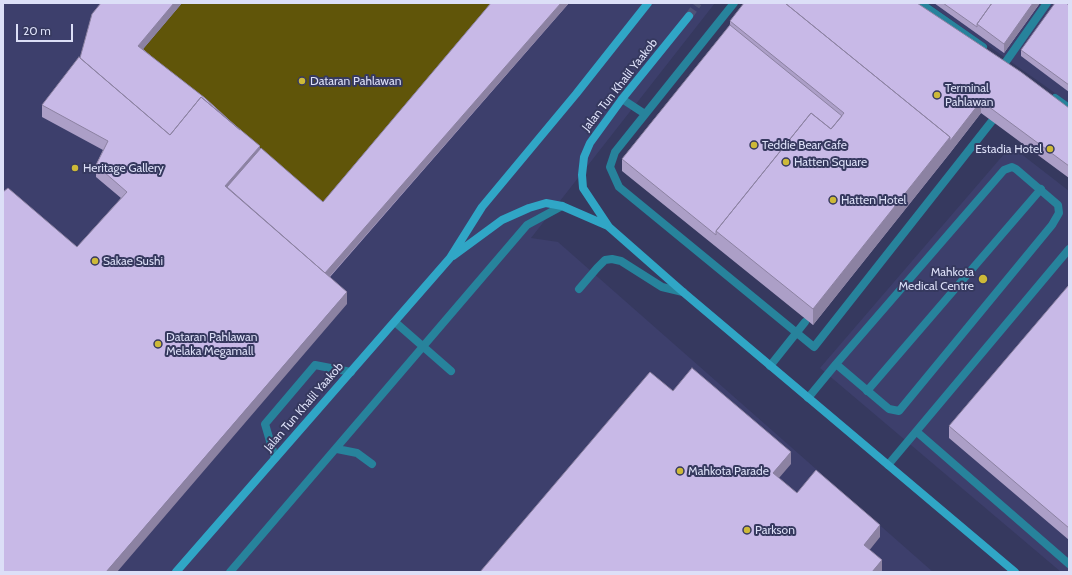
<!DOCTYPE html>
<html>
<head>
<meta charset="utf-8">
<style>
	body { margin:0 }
	#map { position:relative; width:1072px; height:575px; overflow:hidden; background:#36395f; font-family:Cabin,sans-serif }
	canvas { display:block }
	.frame { position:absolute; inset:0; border:4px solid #dcdff7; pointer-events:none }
	.scale { position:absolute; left:16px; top:24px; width:57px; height:18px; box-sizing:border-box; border:2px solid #dcdff7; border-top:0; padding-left:5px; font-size:12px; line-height:14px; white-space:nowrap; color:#dcdff7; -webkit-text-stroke:3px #36395f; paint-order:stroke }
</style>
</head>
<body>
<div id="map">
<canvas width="1072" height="575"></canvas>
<div class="frame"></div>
<div class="scale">20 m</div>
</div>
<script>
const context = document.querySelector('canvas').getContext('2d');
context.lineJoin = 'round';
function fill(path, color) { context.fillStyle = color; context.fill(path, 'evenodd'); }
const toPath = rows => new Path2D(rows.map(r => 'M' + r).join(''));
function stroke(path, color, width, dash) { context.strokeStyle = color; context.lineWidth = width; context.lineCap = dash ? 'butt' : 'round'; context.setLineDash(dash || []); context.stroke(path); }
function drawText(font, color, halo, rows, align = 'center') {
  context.font = font + ' Cabin,sans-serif'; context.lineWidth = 4; context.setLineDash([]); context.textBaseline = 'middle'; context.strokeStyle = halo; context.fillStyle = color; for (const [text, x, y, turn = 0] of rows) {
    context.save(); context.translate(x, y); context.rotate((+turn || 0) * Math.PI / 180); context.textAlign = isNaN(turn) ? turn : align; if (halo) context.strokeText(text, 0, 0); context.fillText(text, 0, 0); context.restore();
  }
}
const built = toPath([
	[3,3,715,3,531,238,558,242,933,572,3,572],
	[928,3,1069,3,1069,103],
	[1011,146,1069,191,1069,572,1061,572,820,368]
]);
const green = toPath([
	[182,3,499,3,323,212,138,55]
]);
const secondaryTunnel = toPath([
	[689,16,698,3]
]);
const lane = toPath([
	[734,3,615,152,610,167,619,187,814,347,992,121],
	[920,3,983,47],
	[1005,63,1047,3],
	[1055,98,1069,108],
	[622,99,645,114],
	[579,289,597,268,605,260,612,259,621,261,662,287,683,292],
	[395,322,451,371],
	[770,366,805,322],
	[867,391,1041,189],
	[808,398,836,364,1004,170,1012,167,1016,169,1058,205,1059,213,1052,225,899,411,889,409,836,364],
	[917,432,1069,564],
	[337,449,357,453,372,464],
	[275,458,265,424,315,365,351,372],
	[888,465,1069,249],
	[230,572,527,225,562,206]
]);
const secondary = toPath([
	[689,16,622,99,590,143,584,157,582,175,583,188,609,227,683,292,1015,572],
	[453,256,502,220,529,208,546,203,562,206,608,226],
	[176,572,450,258,482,207,576,94,648,3]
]);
const wall = toPath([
	[101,3,182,3,143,49,323,202,491,3,569,3,330,277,347,304,77,247,121,198,96,177,96,165,103,150,42,117,42,105,80,58],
	[934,3,1040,3,1004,53],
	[1069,5,1069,92,1021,56,1021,50],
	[730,21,1069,108,1069,178,981,113,950,153,813,325,622,171,622,159,730,25],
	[1069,285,1069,540,949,438,949,426]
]);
const shadedWall = toPath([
	[174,3,182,3,138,55,138,46],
	[561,3,569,3,323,284,323,275],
	[1033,3,1040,3,1004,53,1004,44],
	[981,101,981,113,950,153,813,325,813,309,950,137],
	[260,146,260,158,230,193,225,186],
	[347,292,347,304,117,572,106,572],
	[791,452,791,464,773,485,773,473],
	[880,525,880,537,864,557,864,545],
	[882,560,882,572,872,572]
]);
const building = toPath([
	[101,3,174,3,138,46,205,98,240,130,201,97,170,135,80,58,92,14,101,3],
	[491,3,561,3,325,273,227,187,261,148,323,202,491,3],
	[744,3,785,3,950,137,813,309,716,231,811,113,831,129,844,113,730,21,744,3],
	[785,3,917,3,1021,72,1069,108,1069,166,981,101,950,141,950,137,785,3],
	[943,3,992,3,977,24,977,27,943,3],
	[992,3,1033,3,1004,44,977,24,992,3],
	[1055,3,1066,3,1069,5,1069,85,1021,50,1055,3],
	[730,25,842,116,831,129,811,113,716,231,716,235,622,159,730,25],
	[79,57,170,135,201,97,260,146,225,186,347,292,106,572,3,572,3,192,8,188,77,247,127,192,96,165,108,141,42,105,79,57],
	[1069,285,1069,528,949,426,1069,285],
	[692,368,791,452,773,473,797,493,816,470,880,525,864,545,882,560,872,572,480,572,650,372,673,391,692,368]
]);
const markers = [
	[302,81,4,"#cdb938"],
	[937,95,4,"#cdb938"],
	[754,145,4,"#cdb938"],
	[1050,149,4,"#cdb938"],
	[786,162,4,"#cdb938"],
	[75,168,4,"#cdb938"],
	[833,200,4,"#cdb938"],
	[95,261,4,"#cdb938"],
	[983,279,5,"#cdb938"],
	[158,344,4,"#cdb938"],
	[680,471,4,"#cdb938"],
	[747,530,4,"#cdb938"]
];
const poiNames = [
	["Dataran Pahlawan",310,81],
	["Terminal",945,88],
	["Pahlawan",945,102],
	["Teddie Bear Cafe",762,145],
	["Estadia Hotel",1042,149,"right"],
	["Hatten Square",794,162],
	["Heritage Gallery",83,168],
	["Hatten Hotel",841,200],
	["Sakae Sushi",103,261],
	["Mahkota",974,272,"right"],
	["Medical Centre",974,286,"right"],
	["Dataran Pahlawan",166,337],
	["Melaka Megamall",166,351],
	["Mahkota Parade",688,471],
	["Parkson",755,530]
];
const streetNames = [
	["Jalan Tun Khalil Yaakob",620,85,-52],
	["Jalan Tun Khalil Yaakob",304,407,-49]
];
fill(built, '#3d3f6c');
fill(green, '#605509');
stroke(secondaryTunnel, '#4f5276', 8, [8, 4]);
stroke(lane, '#27839c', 8);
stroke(secondary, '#30a6c6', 8);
fill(wall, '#ac9fc7');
fill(shadedWall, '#8c82a2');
fill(building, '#c8b9e7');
stroke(building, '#8c82a2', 1);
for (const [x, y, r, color] of markers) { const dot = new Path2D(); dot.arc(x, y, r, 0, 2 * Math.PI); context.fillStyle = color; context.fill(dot); stroke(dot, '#36395f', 1.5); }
drawText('12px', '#dcdff7', '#36395f', poiNames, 'left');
drawText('12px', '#dcdff7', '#36395f', streetNames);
</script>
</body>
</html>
